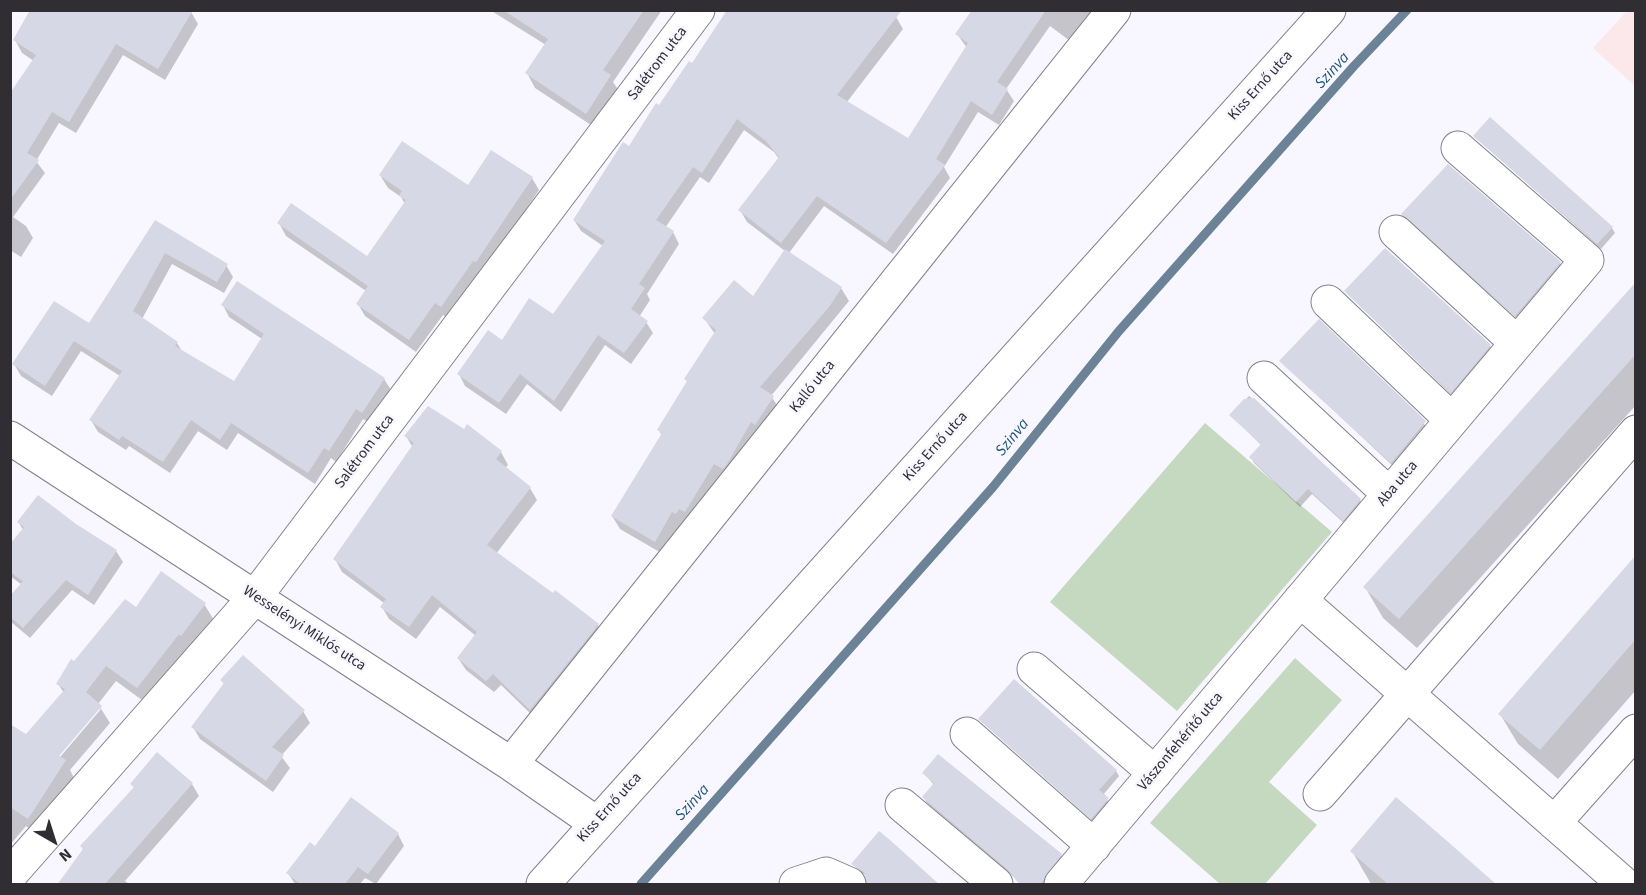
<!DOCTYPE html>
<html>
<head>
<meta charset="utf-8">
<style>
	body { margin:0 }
	#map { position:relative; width:1646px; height:895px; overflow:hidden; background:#f8f6fe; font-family:"Source Sans 3",sans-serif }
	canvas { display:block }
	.frame { position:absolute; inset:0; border:12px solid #302e33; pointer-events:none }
	.north { position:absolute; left:24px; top:811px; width:60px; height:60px; -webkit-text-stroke:4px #f8f6fe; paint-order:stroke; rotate:141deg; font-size:16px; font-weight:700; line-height:24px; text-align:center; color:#302e33 }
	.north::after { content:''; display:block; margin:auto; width:21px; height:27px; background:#302e33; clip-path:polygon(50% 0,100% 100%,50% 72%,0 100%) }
</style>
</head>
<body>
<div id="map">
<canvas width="1646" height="895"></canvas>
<div class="frame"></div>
<div class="north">N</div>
</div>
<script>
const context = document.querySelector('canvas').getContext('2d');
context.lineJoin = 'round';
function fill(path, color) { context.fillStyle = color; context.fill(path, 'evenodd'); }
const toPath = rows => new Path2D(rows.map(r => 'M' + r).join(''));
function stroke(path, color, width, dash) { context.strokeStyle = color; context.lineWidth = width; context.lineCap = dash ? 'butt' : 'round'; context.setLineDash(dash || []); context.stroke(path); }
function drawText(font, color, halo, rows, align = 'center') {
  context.font = font + ' "Source Sans 3",sans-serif'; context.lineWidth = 5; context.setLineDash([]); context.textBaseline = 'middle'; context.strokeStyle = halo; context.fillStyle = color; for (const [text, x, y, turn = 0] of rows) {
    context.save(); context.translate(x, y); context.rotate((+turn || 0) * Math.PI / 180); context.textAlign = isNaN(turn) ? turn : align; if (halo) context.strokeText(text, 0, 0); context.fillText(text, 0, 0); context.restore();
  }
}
const education = toPath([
	[1627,11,1635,11,1635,86,1593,48]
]);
const green = toPath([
	[1205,423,1332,532,1177,711,1050,602],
	[1295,658,1342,700,1269,782,1317,825,1265,884,1220,884,1150,823]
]);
const shadow = toPath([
	[490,10,662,10,613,82,619,91,594,127,535,88,527,73,546,45],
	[973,10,1093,10,1070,41,1050,26,1006,89,1014,101,999,125,978,112,944,167,950,178,893,254,824,206,789,253,841,288,849,301,771,396,781,411,684,527,680,525,663,554,620,529,612,516,662,436,659,430,715,334,704,318,753,298,785,251,747,222,740,210,779,159,774,152,744,130,709,183,700,177,665,228,673,232,679,244,647,294,650,300,639,317,646,322,653,333,631,364,605,345,561,412,527,384,506,414,465,386,459,374,502,342,553,316,603,246,581,231,574,220,692,65,896,17,903,29,847,102,908,141,967,48,957,34],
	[191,12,198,24,165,80,123,55,76,133,59,123,36,161,45,173,13,217,26,226,33,238,21,257,10,250,10,95,34,61,22,53,15,40],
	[1475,136,1612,228,1615,233,1601,249],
	[380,175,468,187,532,178,539,190,483,274,448,319,443,315,416,352,365,316,358,304,366,291,286,236,279,223,367,258,405,204,401,197,388,188],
	[1403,214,1560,263,1563,269,1520,321,1407,220],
	[155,222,226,265,233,277,224,293,172,264,142,319,177,343,182,351,234,383,262,339,229,317,223,305,384,379,391,390,369,423,363,419,336,462,331,458,315,484,238,433,227,450,198,431,170,473,129,446,126,450,98,432,91,420,120,376,81,351,52,396,21,376,14,364,90,325],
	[1636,286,1636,405,1417,648,1383,618,1365,587],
	[1346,292,1490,346,1493,351,1454,397],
	[1319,321,1428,428,1395,468,1281,361],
	[1249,396,1360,500,1363,505,1346,525,1312,494,1300,507,1254,463,1251,457,1262,446,1231,415],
	[406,436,501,452,508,465,505,468,530,488,537,500,496,554,598,625,605,637,538,721,501,685,494,692,466,670,458,658,476,636,440,607,416,639,389,619,382,607,384,603,342,572,335,559,413,448],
	[19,523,75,525,116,551,123,562,94,605,72,590,30,638,10,621,10,598,22,585,10,576,10,546,23,530],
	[1636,559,1636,690,1558,779,1518,744,1500,714],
	[204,604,214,620,146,703,116,681,98,704,110,723,70,770,74,778,37,834,26,826,10,845,10,734,26,736,64,693,58,684,75,663,136,609],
	[97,709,101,709,55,763,53,761],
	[222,680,303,711,310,723,281,756,290,768,273,792,200,739,193,727,224,684],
	[980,719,1116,771,1119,776,1103,795,1111,805,1095,823],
	[924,773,1061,855,1064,861,1046,884,1022,884,927,803,924,798,934,785],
	[132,784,192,784,199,796,125,881,129,884,62,884,84,851,82,847,135,789],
	[398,834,404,846,376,884,365,878,360,884,295,884,288,873,315,848],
	[1352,851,1495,884,1371,884],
	[852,864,938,884,867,877]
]);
const stream = toPath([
	[641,884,993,487,1119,331,1354,66,1407,10]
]);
const building = toPath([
	[30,10,193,10,158,69,116,44,69,122,52,112,27,153,39,160,10,200,10,93,36,55,13,40],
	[503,10,644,10,603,70,611,75,586,114,525,73,548,39],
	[727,10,902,10,837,95,908,138,968,43,955,34,972,10,1046,10,997,82,1008,89,992,115,971,101,936,159,945,165,886,243,817,196,781,243,738,210,779,157,766,141,737,119,702,173,693,167,656,220,674,231,639,284,645,288,631,309,648,321,624,353,598,335,554,401,520,374,499,403,457,374,488,330,502,340,529,298,553,314,605,241,573,220,623,142,629,146,656,103,659,105,689,61,692,63],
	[1490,117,1613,227,1597,244,1473,136],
	[402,141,468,185,491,150,533,177,476,262,473,261,441,307,435,303,409,340,356,304,368,286,277,223,291,203,367,256,406,200,399,196,402,191,379,175],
	[1448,164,1561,262,1515,316,1401,214],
	[155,220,228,264,217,282,165,253,133,311,178,342,175,346,234,381,264,334,221,305,237,281,385,378,362,413,356,409,329,451,324,448,308,473,231,423,220,440,191,420,163,462,122,436,119,440,89,420,122,371,74,341,45,386,12,364,54,301,89,323],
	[1385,248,1491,345,1451,393,1344,291],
	[785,249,842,287,829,307,760,387,774,396,755,425,751,422,727,464,723,469,714,464,685,512,679,509,676,514,672,512,655,542,611,516,662,433,657,430,687,381,684,379,716,330,702,318,734,280,753,296],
	[1635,283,1635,355,1399,619,1363,587],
	[1319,319,1426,421,1391,463,1279,361],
	[1254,398,1361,499,1343,521,1308,489,1296,502,1249,457,1261,444,1229,415,1244,399],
	[428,406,464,429,467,424,502,451,496,459,531,487,487,545,553,593,555,590,599,624,530,710,493,674,486,681,457,658,477,632,432,595,409,627,380,607,386,599,333,559,414,443,404,436],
	[38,495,76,524,117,550,88,595,66,580,23,628,10,617,10,596,23,581,10,572,10,544,24,527,17,522],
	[1635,556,1635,640,1540,750,1498,714],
	[161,571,206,603,181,636,179,634,137,688,106,666,86,692,102,706,59,756,66,760,28,819,10,807,10,724,26,734,65,689,56,684,71,659,74,661,125,599,136,607],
	[243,655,305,710,272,747,284,755,266,781,191,727,224,683,220,680],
	[1014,679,1117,770,1099,790,1109,798,1091,819,978,719],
	[157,752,193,783,104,885,57,885,83,849,80,846,134,787,130,784],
	[938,754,1062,854,1040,885,1020,885,1008,870,922,797,934,783,922,773],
	[351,797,399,833,368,874,358,867,344,885,302,885,286,873,310,842,315,846],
	[1396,797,1446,840,1497,885,1389,885,1350,851],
	[879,831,890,840,940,885,867,885,864,872,851,864]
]);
const minor = toPath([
	[1396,232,1517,343],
	[1328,302,1452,420],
	[1264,378,1389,494],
	[10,438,511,764,596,823],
	[1300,600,1624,884],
	[1034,669,1155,773],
	[967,734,1094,846],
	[511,764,1114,10],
	[1320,794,1636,432],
	[902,805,996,884],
	[1554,823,1636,731],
	[10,875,255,597,698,10],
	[543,884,1329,10],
	[796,884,826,874,849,884],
	[1061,884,1587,260,1458,148]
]);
const streetNames = [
	["Salétrom utca",658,64,-53],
	["Kiss Ernő utca",1261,86,-48],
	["Kalló utca",813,387,-51],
	["Kiss Ernő utca",936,447,-48],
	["Salétrom utca",365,452,-53],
	["Aba utca",1398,484,-50],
	["Wesselényi Miklós utca",304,629,33],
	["Vászonfehérítő utca",1181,742,-50],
	["Kiss Ernő utca",610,808,-48]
];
const waterNames = [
	["Szinva",1333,71,-48],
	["Szinva",1013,438,-51],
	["Szinva",693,803,-48]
];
fill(education, '#fce7eb');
fill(green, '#c5d9c1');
fill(shadow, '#0003');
stroke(stream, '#6c8296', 9);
fill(building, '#d7d8e5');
stroke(minor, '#83808c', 35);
stroke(minor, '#fff', 33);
drawText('15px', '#302e33', '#f8f6fe', streetNames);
drawText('italic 16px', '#1e5478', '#f8f6fe', waterNames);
</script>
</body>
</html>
